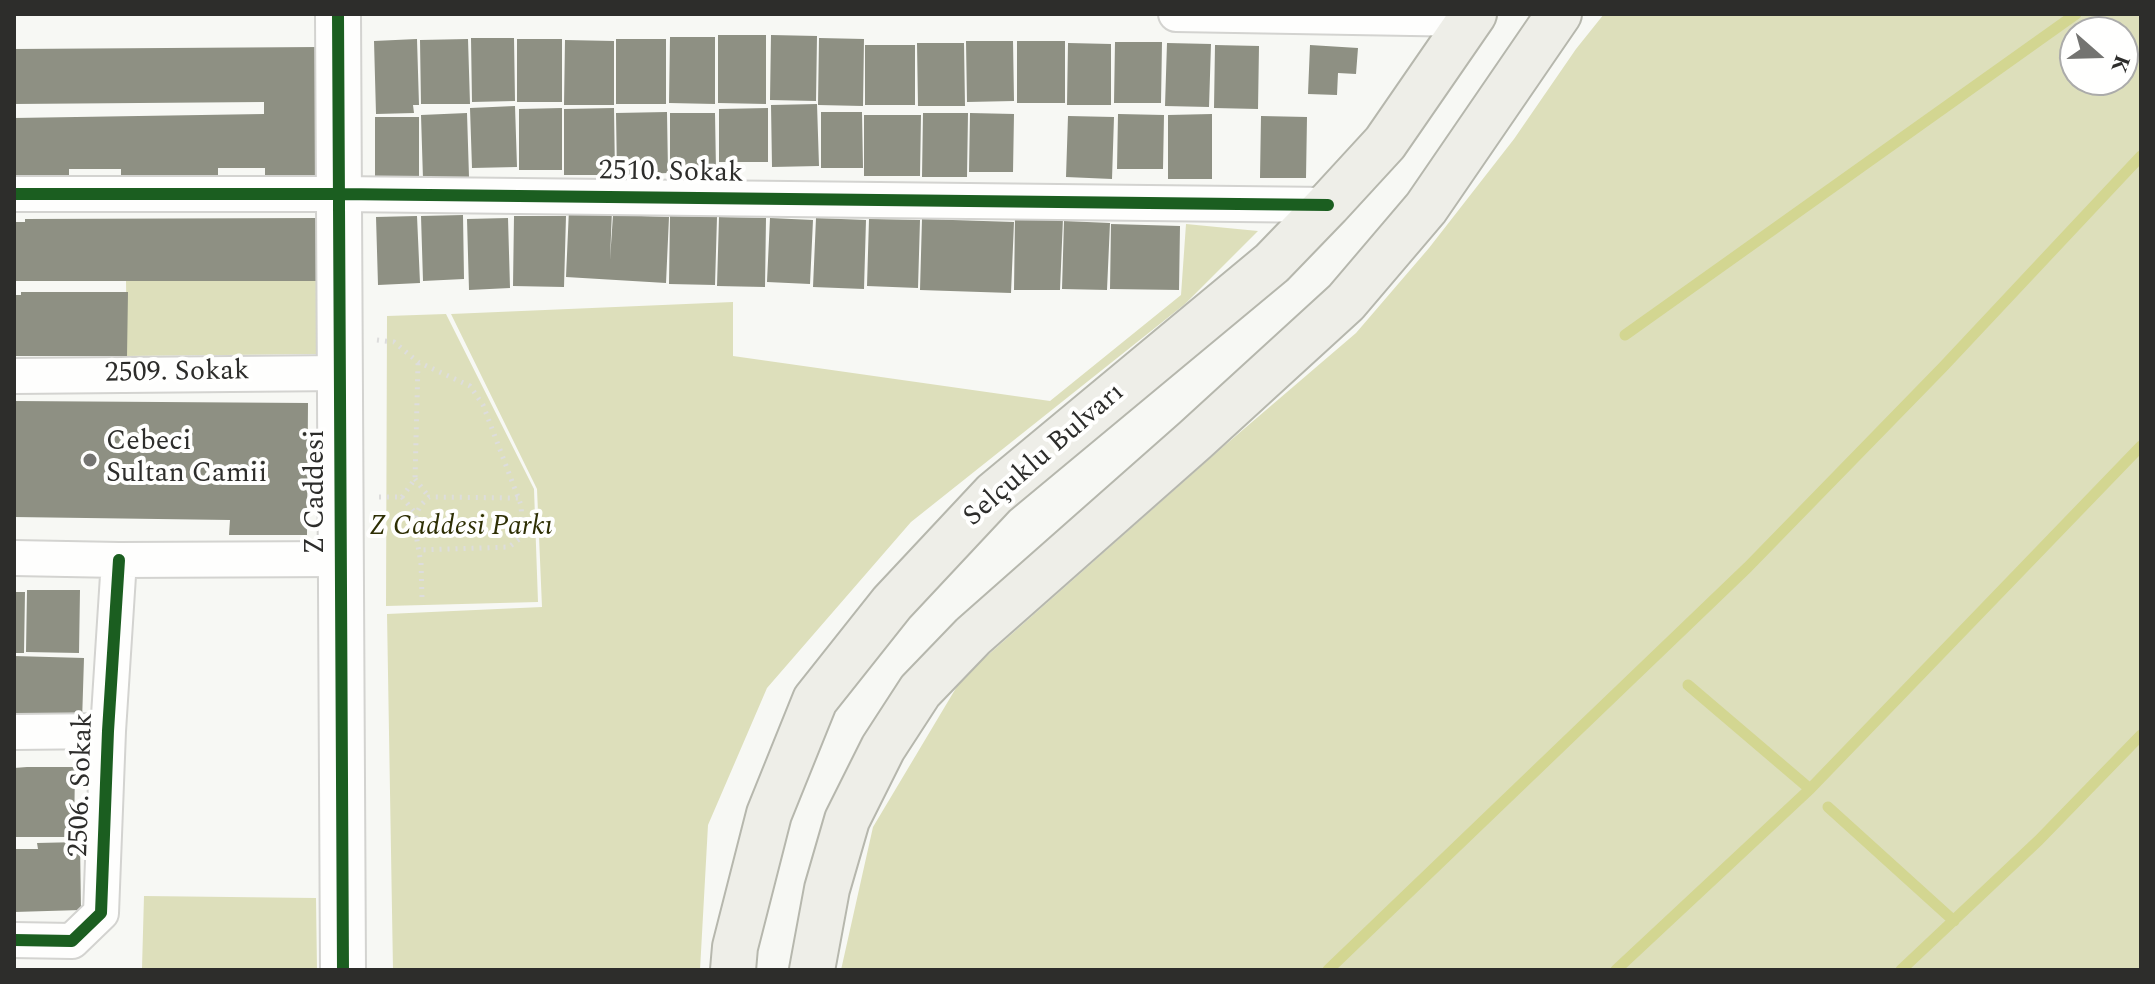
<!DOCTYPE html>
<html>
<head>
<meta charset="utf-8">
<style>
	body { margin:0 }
	#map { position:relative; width:2155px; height:984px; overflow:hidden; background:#f7f8f4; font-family:Spectral,serif }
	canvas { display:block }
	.frame { position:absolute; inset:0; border:16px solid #2d2d2b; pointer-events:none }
	.north { position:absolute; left:2059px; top:16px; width:80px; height:80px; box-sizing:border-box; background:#fffffe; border:2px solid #ababaa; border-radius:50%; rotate:110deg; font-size:22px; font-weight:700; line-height:32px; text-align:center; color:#2d2d2b }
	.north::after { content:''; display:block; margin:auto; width:28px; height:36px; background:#747471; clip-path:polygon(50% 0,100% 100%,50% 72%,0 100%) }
</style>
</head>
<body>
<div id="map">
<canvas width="2155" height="984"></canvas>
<div class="frame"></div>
<div class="north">K</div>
</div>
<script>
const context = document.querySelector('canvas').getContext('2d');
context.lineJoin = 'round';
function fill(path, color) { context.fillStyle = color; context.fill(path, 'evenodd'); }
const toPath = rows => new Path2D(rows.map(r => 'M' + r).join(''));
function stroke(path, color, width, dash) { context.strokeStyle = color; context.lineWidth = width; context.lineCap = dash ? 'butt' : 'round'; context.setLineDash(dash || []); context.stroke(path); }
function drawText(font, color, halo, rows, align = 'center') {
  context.font = font + ' Spectral,serif'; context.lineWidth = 8; context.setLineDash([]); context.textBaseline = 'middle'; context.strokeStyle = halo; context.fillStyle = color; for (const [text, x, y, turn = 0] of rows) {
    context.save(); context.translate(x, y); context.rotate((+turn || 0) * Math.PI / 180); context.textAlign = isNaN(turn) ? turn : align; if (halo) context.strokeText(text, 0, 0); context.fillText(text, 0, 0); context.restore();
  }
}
const green = toPath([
	[1604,14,2141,14,2141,970,841,970,873,827,962,678,1224,446,1356,333,1429,248,1514,139,1576,49],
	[2075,32,2123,32,2123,80,2075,80],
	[1186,224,1258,231,1185,304,911,522,767,688,708,825,700,970,393,970,387,614,542,607,537,489,451,314,733,302,733,356,1050,401,1181,295],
	[126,281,321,281,320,354,127,356],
	[446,314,534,489,538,602,386,606,387,316],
	[144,896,316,898,317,970,14,970,142,968]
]);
const stream = toPath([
	[1625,335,2076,14],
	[1688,685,1810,789],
	[1828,807,1954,921],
	[1328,970,1748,567,1943,367,2141,156],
	[1616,970,1810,789,2141,446],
	[1901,970,2039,840,2141,735]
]);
const building = toPath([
	[718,35,766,35,766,104,718,103],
	[771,35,817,36,816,101,770,100],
	[670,37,715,37,715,104,669,103],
	[471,38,514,38,515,101,472,102],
	[819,38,864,39,863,106,818,105],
	[417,39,419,105,413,105,414,113,376,114,374,41],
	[468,39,470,104,421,104,420,40],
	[517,39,562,39,562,102,517,102],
	[616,39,666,39,666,104,616,104],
	[565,40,614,41,614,105,564,105],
	[966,41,1013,41,1014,101,967,102],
	[1017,41,1065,41,1065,103,1017,103],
	[1115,42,1162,42,1161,103,1114,103],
	[917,43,964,43,965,106,918,106],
	[1068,43,1111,44,1111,105,1067,105],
	[1167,43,1211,44,1209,107,1165,106],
	[865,45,915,45,915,105,865,105],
	[1215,45,1259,46,1258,109,1214,108],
	[1310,45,1358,48,1356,74,1338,73,1337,95,1308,94],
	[320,47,321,177,265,177,265,168,218,168,218,175,164,176,121,176,121,169,69,169,69,178,14,178,14,118,264,114,264,102,14,104,14,49],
	[817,104,819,166,772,167,771,105],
	[515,106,517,167,472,168,470,108],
	[562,108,562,170,519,170,519,109],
	[614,108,615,175,564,175,564,109],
	[768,108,768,162,719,162,719,109],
	[667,112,668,173,617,175,616,113],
	[821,112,862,112,863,168,821,168],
	[467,113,469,177,423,179,421,115],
	[670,113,715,113,716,171,670,171],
	[923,113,968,113,967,177,922,177],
	[970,113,1014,114,1013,172,969,172],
	[1118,114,1164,115,1163,169,1117,169],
	[1212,114,1212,179,1168,179,1168,115],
	[864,115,921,115,920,176,864,176],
	[1068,116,1114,117,1112,179,1066,177],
	[1261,116,1307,117,1306,178,1260,178],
	[375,117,419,117,419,177,375,178],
	[569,209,612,210,610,260,613,215,669,217,666,283,566,277],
	[463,215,464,279,423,281,421,216],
	[417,216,420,283,378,285,376,217],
	[514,216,566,216,564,287,513,286],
	[670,216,717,217,715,285,669,284],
	[719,217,766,218,765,287,717,286],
	[1015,217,1063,218,1060,290,1014,290],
	[321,218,321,281,14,281,14,222,25,222,25,219],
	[508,218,510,288,469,290,467,219],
	[770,218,813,220,810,284,767,282],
	[816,218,866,220,864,289,813,287],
	[869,219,920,220,918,288,867,286],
	[922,219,1014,222,1011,293,920,290],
	[1064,221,1110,223,1107,290,1062,289],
	[1111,224,1180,226,1179,290,1110,289],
	[21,292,128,292,127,356,14,356,14,295,21,295],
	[14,401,308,403,307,535,229,535,230,520,14,517],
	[27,590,80,590,79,653,26,652],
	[14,592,25,592,24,653,14,653],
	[14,656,84,658,82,722,14,721],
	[27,767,75,767,74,837,14,837,14,768],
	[80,842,81,910,14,912,14,849,38,849,37,843]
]);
const path = toPath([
	[377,340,394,342,418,362,470,386,483,405,521,505,523,536,509,547,420,550],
	[415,479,429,497],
	[379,497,402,497],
	[402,497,415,479,418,363],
	[402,497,416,514],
	[422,597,421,563,415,529,416,514,421,505,429,497,519,498]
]);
const street = toPath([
	[1176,14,1470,19],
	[14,194,339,194,1328,205],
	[14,376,341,373],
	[14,558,119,560,343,559],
	[14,732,108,731],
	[14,940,72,941,101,913,108,731,119,560]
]);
const secondary = toPath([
	[338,14,343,970]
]);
const primary = toPath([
	[733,970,735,947,769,814,815,700,892,603,994,494,1272,263,1328,205,1385,143,1474,14],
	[812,970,827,889,847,820,883,748,920,691,973,636,1195,440,1346,302,1426,208,1559,14]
]);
const cycleway = toPath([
	[338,14,343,970],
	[14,194,339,194,1328,205],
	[14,940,72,941,101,913,108,731,119,560]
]);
const markers = [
	[90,460,8,"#747471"]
];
const streetNames = [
	["2510. Sokak",671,174,1],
	["2509. Sokak",177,374,-1],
	["Selçuklu Bulvarı",1045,456,-41],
	["Z Caddesi",318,492,-90],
	["2506. Sokak",83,785,-88]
];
const poiNames = [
	["Cebeci",106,444],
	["Sultan Camii",106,476]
];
const parkNames = [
	["Z Caddesi Parkı",461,529]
];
fill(green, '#dddfbb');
stroke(stream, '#d3d691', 11);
fill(building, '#8e9083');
stroke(street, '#d3d3d0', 38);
stroke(secondary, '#d3d3d0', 48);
stroke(primary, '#b6b7ad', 48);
stroke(path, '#dddddc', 5, [2, 6]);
stroke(street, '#fefefd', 34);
stroke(secondary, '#fefefd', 44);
stroke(primary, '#eeeee8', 44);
stroke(cycleway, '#1b5e20', 12);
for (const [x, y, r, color] of markers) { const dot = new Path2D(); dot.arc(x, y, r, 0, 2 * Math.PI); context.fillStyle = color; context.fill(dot); stroke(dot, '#fffffe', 3); }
drawText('28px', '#2d2d2b', '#fffffe', streetNames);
drawText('28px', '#2d2d2b', '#fffffe', poiNames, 'left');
drawText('italic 28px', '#2e2f04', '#fffffe', parkNames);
</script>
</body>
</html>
